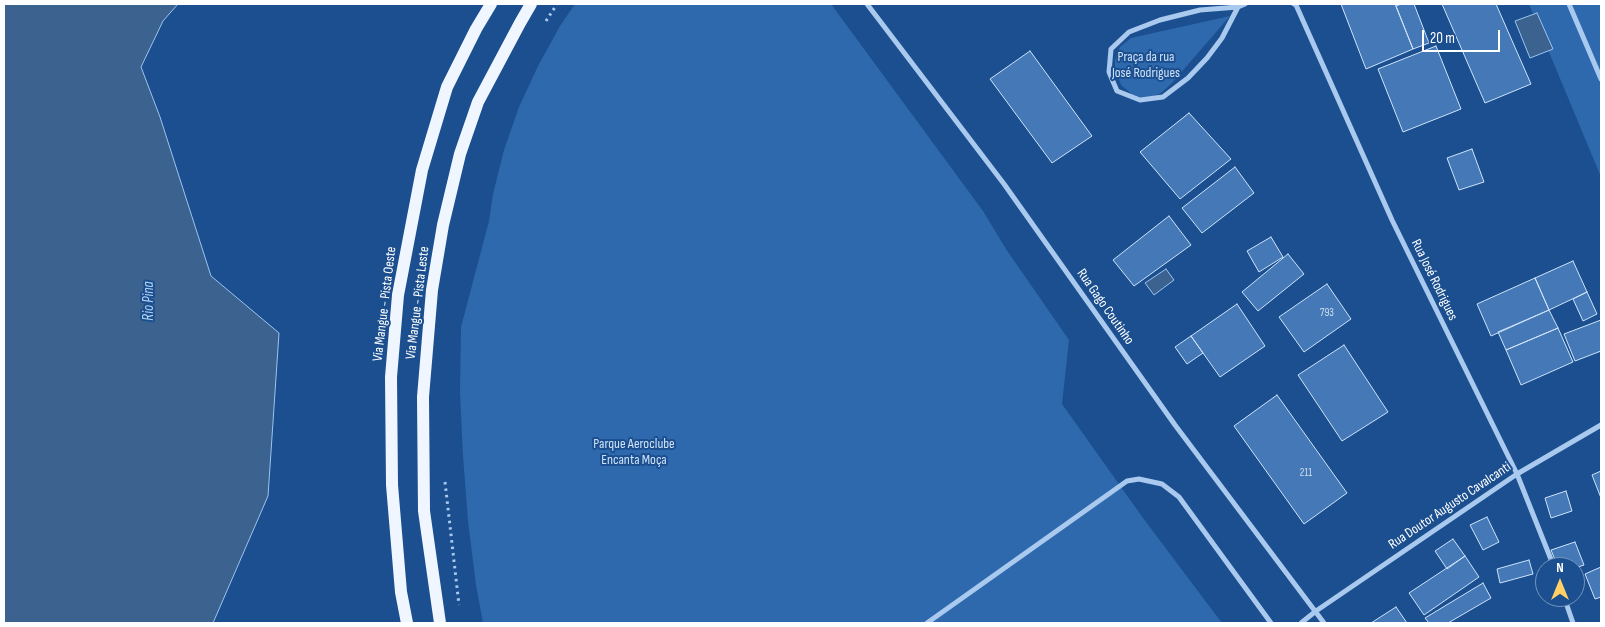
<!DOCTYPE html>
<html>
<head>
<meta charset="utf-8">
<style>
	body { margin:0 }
	#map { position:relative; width:1605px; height:627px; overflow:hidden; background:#1b4f8f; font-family:"Sofia Sans Condensed",sans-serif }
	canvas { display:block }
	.frame { position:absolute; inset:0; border:5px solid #fff; pointer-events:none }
	.north { position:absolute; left:1535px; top:557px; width:50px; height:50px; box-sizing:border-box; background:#1b4f8f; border:1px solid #7695bc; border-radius:50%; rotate:0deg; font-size:14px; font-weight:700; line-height:20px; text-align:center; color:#fff }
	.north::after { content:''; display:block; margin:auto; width:18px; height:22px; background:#ffd166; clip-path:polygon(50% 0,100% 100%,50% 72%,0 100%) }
	.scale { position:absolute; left:1422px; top:30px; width:78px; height:22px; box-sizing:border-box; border:2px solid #fff; border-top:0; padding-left:6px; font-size:15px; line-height:18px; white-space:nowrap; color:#fff; -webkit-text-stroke:4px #1b4f8f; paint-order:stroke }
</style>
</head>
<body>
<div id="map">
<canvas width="1605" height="627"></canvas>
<div class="frame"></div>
<div class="north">N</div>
<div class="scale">20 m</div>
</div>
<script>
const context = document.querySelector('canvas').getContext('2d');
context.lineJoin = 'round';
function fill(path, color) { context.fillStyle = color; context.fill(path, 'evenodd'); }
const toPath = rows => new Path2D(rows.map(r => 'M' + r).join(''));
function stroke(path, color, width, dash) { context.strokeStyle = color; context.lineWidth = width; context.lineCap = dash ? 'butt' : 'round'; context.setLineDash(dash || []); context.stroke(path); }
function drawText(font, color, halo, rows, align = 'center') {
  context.font = font + ' "Sofia Sans Condensed",sans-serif'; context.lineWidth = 4; context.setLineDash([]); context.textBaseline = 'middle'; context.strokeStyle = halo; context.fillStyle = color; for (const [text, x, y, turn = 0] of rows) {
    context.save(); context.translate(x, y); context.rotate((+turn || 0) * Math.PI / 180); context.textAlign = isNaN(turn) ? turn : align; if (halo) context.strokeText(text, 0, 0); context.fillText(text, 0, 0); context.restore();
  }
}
const green = toPath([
	[575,4,831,4,983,211,1006,249,1069,340,1062,404,1143,518,1222,623,483,623,476,585,468,521,463,456,460,392,461,327,489,221,493,194,504,150,519,107,538,66,560,26],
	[1529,4,1601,4,1601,177],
	[1230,16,1172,83,1161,93,1154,96,1140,97,1133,95,1121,85,1115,69,1115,60,1120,47,1131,38]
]);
const water = toPath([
	[4,4,178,4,163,21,141,67,160,117,211,276,279,333,268,496,213,623,4,623,4,4],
	[1537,13,1553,49,1530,58,1515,21,1537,13],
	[1166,269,1174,280,1154,295,1145,283,1166,269]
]);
const building = toPath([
	[1341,4,1395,4,1413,49,1366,69,1341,4],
	[1401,4,1414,4,1429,43,1413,49,1396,6,1401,4],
	[1442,4,1496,4,1531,84,1485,103,1442,4],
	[1436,46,1461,109,1403,132,1378,69,1436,46],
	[1030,51,1092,136,1052,163,990,79,1030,51],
	[1189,113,1231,159,1180,199,1140,152,1189,113],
	[1472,149,1484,182,1459,190,1447,158,1472,149],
	[1235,167,1254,193,1202,233,1182,208,1235,167],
	[1169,216,1191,245,1134,286,1113,260,1169,216],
	[1271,237,1283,257,1259,272,1247,251,1271,237],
	[1288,254,1304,274,1258,311,1242,292,1288,254],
	[1573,261,1587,292,1549,310,1535,278,1573,261],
	[1535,278,1549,310,1491,336,1477,304,1535,278],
	[1327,284,1351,319,1304,352,1279,317,1327,284],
	[1587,292,1597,314,1583,321,1573,299,1587,292],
	[1237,304,1265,346,1220,377,1191,336,1237,304],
	[1549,310,1558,328,1506,350,1498,332,1549,310],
	[1601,320,1601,351,1575,361,1564,334,1601,320],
	[1558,328,1573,362,1521,385,1506,350,1558,328],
	[1191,336,1203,353,1187,364,1175,347,1191,336],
	[1344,345,1388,412,1342,441,1298,375,1344,345],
	[1277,395,1347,493,1304,524,1234,426,1277,395],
	[1601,471,1601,498,1592,475,1601,471],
	[1566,491,1572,511,1551,518,1545,498,1566,491],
	[1487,517,1499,542,1483,550,1470,525,1487,517],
	[1453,539,1465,556,1447,569,1435,551,1453,539],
	[1575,542,1584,565,1575,568,1575,567,1558,567,1551,550,1575,542],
	[1465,556,1479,577,1424,615,1409,593,1465,556],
	[1529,560,1533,574,1500,583,1497,569,1529,560],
	[1601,567,1601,597,1595,599,1585,574,1601,567],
	[1483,583,1491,598,1448,623,1429,623,1425,618,1483,583],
	[1396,607,1407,623,1371,623,1396,607]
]);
const path = toPath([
	[546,21,557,4],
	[445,482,459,605]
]);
const street = toPath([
	[867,4,1004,184,1175,425,1324,623],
	[1294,4,1296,5,1392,220,1517,474,1554,567],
	[1569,4,1601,79],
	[1238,7,1222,38,1207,58,1188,78,1163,97,1140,100,1117,91,1109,72,1111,49,1129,32,1160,20,1200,10,1238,7,1245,4],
	[1564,597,1573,623],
	[927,623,1127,481,1139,479,1162,484,1179,497,1271,623],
	[1301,623,1316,611,1517,474,1601,425]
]);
const primary = toPath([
	[407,623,401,592,392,485,391,377,398,295,422,170,447,87,476,29,491,4],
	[440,623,424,511,423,397,432,290,443,225,460,154,478,102,520,23,531,4]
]);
const numberNames = [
	["793",1327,313],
	["211",1306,473]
];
const parkNames = [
	["Praça da rua",1146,57],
	["José Rodrigues",1146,73],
	["Parque Aeroclube",634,444],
	["Encanta Moça",634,460]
];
const streetNames = [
	["Rua José Rodrigues",1434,280,64],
	["Via Mangue - Pista Leste",418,303,-83],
	["Via Mangue - Pista Oeste",385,304,-83],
	["Rua Gago Coutinho",1105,307,55],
	["Rua Doutor Augusto Cavalcanti",1450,506,-34]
];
const waterNames = [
	["Rio Pina",149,301,-90]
];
fill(green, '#2e69ad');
fill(water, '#3c6290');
stroke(water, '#9cc4f0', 1);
fill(building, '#4478b7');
stroke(building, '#cfe3fa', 1);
stroke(path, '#a9c9ee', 3, [2.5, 4]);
stroke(street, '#a9c9ee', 5);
stroke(primary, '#f0f6ff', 12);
drawText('11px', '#d0dded', null, numberNames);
drawText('14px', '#cfe3fa', '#1b4f8f', parkNames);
drawText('14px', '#fff', '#1b4f8f', streetNames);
drawText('italic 15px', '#b5d3f5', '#1b4f8f', waterNames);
</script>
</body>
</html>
